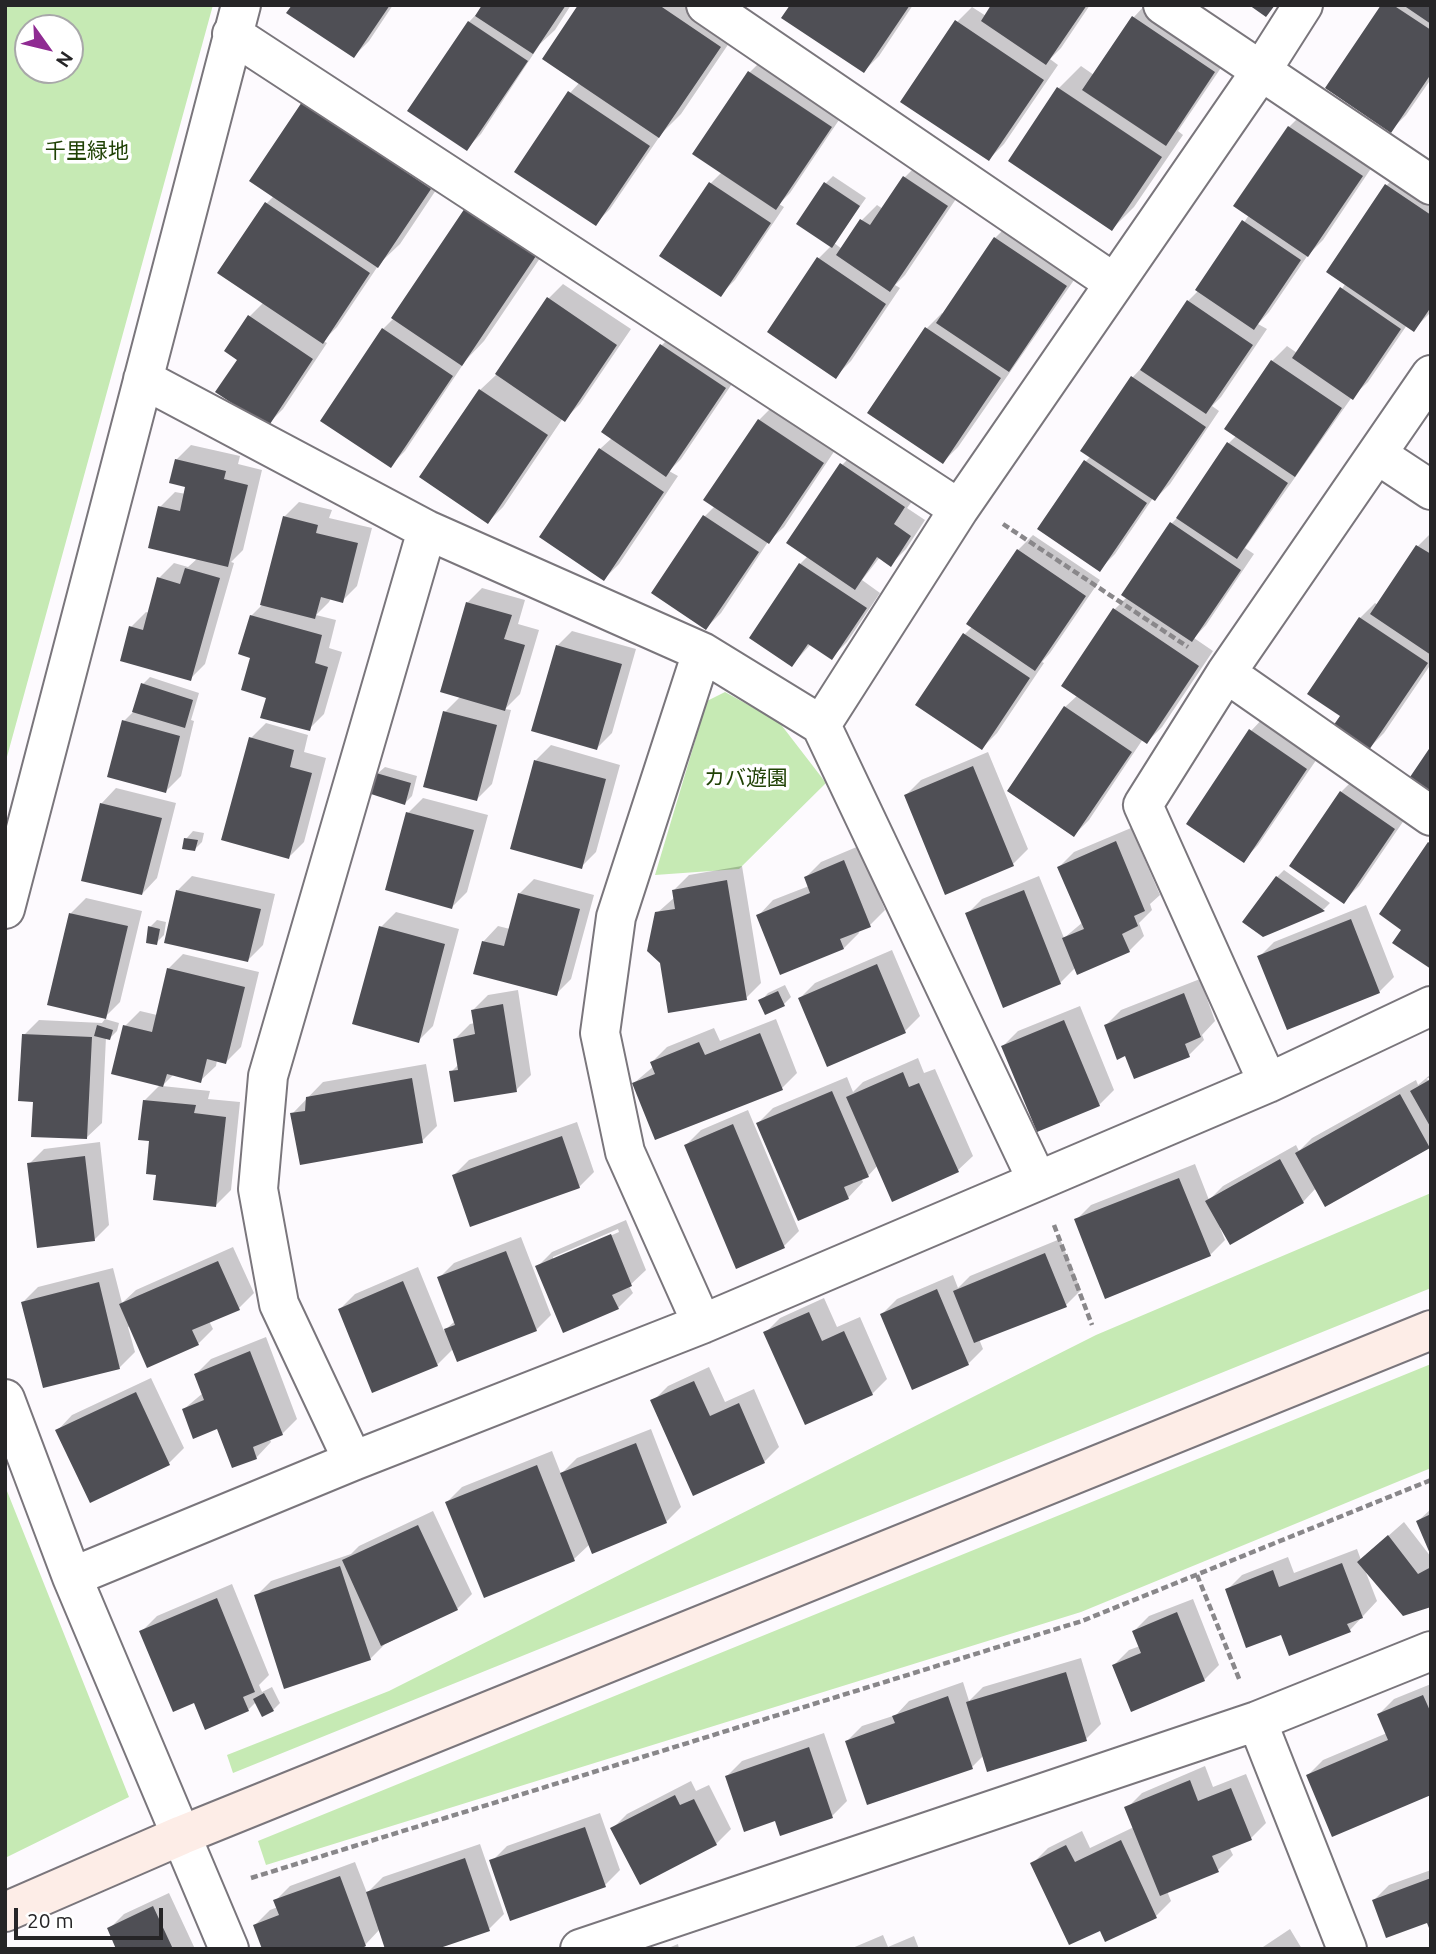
<!DOCTYPE html>
<html>
<head>
<meta charset="utf-8">
<style>
	body { margin:0 }
	#map { position:relative; width:1436px; height:1954px; overflow:hidden; background:#fdfafe; font-family:Ubuntu,sans-serif }
	canvas { display:block }
	.frame { position:absolute; inset:0; border:7px solid #262527; pointer-events:none }
	.north { position:absolute; left:14px; top:14px; width:70px; height:70px; box-sizing:border-box; background:#fff; border:2px solid #a8a8a9; border-radius:50%; rotate:124deg; font-size:19px; font-weight:700; line-height:28px; text-align:center; color:#262527 }
	.north::after { content:''; display:block; margin:auto; width:24px; height:32px; background:#8f2b92; clip-path:polygon(50% 0,100% 100%,50% 72%,0 100%) }
	.scale { position:absolute; left:14px; top:1908px; width:149px; height:32px; box-sizing:border-box; border:4px solid #262527; border-top:0; padding-left:9px; font-size:21px; line-height:24px; white-space:nowrap; color:#262527; -webkit-text-stroke:5px #fff; paint-order:stroke }
</style>
</head>
<body>
<div id="map">
<canvas width="1436" height="1954"></canvas>
<div class="frame"></div>
<div class="north">N</div>
<div class="scale">20 m</div>
</div>
<script>
const context = document.querySelector('canvas').getContext('2d');
context.lineJoin = 'round';
function fill(path, color) { context.fillStyle = color; context.fill(path, 'evenodd'); }
const toPath = rows => new Path2D(rows.map(r => 'M' + r).join(''));
function stroke(path, color, width, dash) { context.strokeStyle = color; context.lineWidth = width; context.lineCap = dash ? 'butt' : 'round'; context.setLineDash(dash || []); context.stroke(path); }
function drawText(font, color, halo, rows, align = 'center') {
  context.font = font + ' Ubuntu,"Noto Sans JP",sans-serif'; context.lineWidth = 7; context.setLineDash([]); context.textBaseline = 'middle'; context.strokeStyle = halo; context.fillStyle = color; for (const [text, x, y, turn = 0] of rows) {
    context.save(); context.translate(x, y); context.rotate((+turn || 0) * Math.PI / 180); context.textAlign = isNaN(turn) ? turn : align; if (halo) context.strokeText(text, 0, 0); context.fillText(text, 0, 0); context.restore();
  }
}
const green = toPath([
	[5,5,213,5,5,764],
	[28,28,70,28,70,70,28,70],
	[725,692,779,722,826,783,739,869,655,875,707,701],
	[1431,1193,1431,1288,233,1773,227,1755,389,1691,1096,1335],
	[1431,1364,1431,1468,1081,1612,266,1865,258,1841],
	[5,1486,129,1797,5,1858]
]);
const shadow = toPath([
	[294,5,393,5,369,41,354,56],
	[485,5,571,5,555,30,540,44,481,134,466,149,410,110,469,22],
	[580,5,714,5,742,24,681,114,662,133,610,209,595,224,570,93,580,82],
	[792,5,913,5,879,56,864,71],
	[993,5,1090,5,1061,48,1050,59,1058,65,1004,144,989,159,957,22,972,7,986,16],
	[1145,5,1229,56,1178,131,1183,135,1134,207,1112,229,1010,160,1059,88,1081,66,1094,75,1134,17],
	[1383,5,1431,5,1431,79,1406,115,1391,130],
	[765,57,845,111,790,193,779,204,784,207,735,280,720,295,662,256,711,183,722,172,750,72],
	[303,103,452,166,400,244,380,263,337,327,323,341,327,343,283,409,268,424,240,360,250,316,264,302,266,204,274,196],
	[1304,112,1376,161,1323,240,1308,255,1269,312,1258,324,1267,329,1221,397,1212,406,1219,411,1170,484,1155,499,1153,498,1115,554,1100,569,1085,462,1091,456,1132,378,1147,362,1188,301,1199,290,1249,215,1289,127],
	[920,162,962,190,905,275,895,285,900,288,851,361,836,376,769,332,819,258,831,246,826,183,833,176,866,198,834,243,842,249,862,220,877,205,883,209,905,177],
	[1409,163,1431,178,1431,312,1414,329,1407,325,1368,382,1352,397,1245,548,1254,554,1206,625,1194,638,1213,651,1162,727,1147,742,1143,739,1089,820,1074,835,1065,707,1078,695,1115,609,1127,597,1172,523,1181,514,1228,444,1237,435,1272,361,1287,346,1297,353,1346,283,1387,185],
	[466,209,557,233,484,341,466,360,405,451,390,466,383,329,394,318],
	[1010,223,1081,270,958,447,943,462,927,328,942,313,944,315,995,238],
	[563,284,631,329,580,404,565,419,563,418,503,507,488,522,422,477,480,390,496,375,548,299],
	[677,330,740,372,681,459,669,471,678,476,619,564,604,579,600,449,612,438,603,432,662,345],
	[774,405,837,447,784,527,768,542,721,613,706,628,653,592,705,516,715,506,706,499,759,420],
	[191,445,240,456,238,464,262,470,243,550,231,562,234,563,205,664,190,679,131,627,146,612,149,613,159,578,174,563,188,567,198,558,160,507,175,492,186,494,188,485,176,460],
	[857,450,919,492,907,508,925,520,906,549,891,564,880,557,862,580,880,593,847,642,832,657,811,644,792,665,751,637,800,564,808,556,842,465],
	[299,502,332,510,329,518,372,528,357,586,342,601,331,598,329,602,316,615,336,620,329,648,342,652,324,714,309,729,268,696,252,657,251,616,263,604,284,517],
	[1431,533,1431,664,1384,733,1369,748,1342,715,1309,693,1360,618,1375,603,1378,605,1418,546],
	[1033,535,1100,580,1050,653,1042,662,1044,663,997,733,982,748,965,634,973,626,1018,550],
	[482,588,525,600,518,624,539,630,520,694,505,709,511,710,492,784,477,799,445,712,461,696,467,603],
	[572,631,636,649,612,733,597,748,557,646],
	[150,677,199,693,191,720,194,721,181,776,166,791,124,721,134,711,143,684],
	[1265,716,1321,753,1258,845,1244,860,1251,731],
	[266,723,308,735,304,752,326,758,304,842,289,857,251,738],
	[551,745,620,765,596,852,581,867,536,760],
	[988,752,1028,849,1013,864,906,795,921,780],
	[385,767,417,776,412,796,405,803,377,774],
	[1356,777,1409,813,1359,886,1344,901,1341,792],
	[116,788,176,803,157,878,142,894,101,804],
	[423,798,488,815,467,892,452,907,408,813],
	[1131,828,1160,895,1150,904,1152,910,1139,923,1144,936,1129,951,1076,967,1060,983,1004,1005,967,914,982,899,1039,876,1064,938,1083,922,1059,867,1074,852],
	[193,831,204,833,202,842,194,850,186,839],
	[859,846,885,910,870,925,858,930,859,933,844,948,758,916,773,900,809,886,806,877,821,862],
	[742,866,761,983,746,998,657,913,675,897,674,890,689,875],
	[1284,870,1330,903,1324,909,1263,935,1277,877],
	[192,876,275,894,263,945,248,960,177,891],
	[534,879,594,895,571,979,556,994,483,942,498,926,510,929,519,894],
	[86,898,142,911,120,1002,105,1017,71,913],
	[1366,905,1394,977,1379,992,1259,957,1274,942],
	[396,912,459,929,433,1026,418,1041,381,927],
	[157,920,166,922,164,935,156,943,150,927],
	[892,950,920,1016,905,1031,828,1065,800,998,815,983],
	[183,954,259,972,241,1047,226,1062,217,1060,216,1066,200,1081,174,1074,162,1086,210,1091,208,1099,240,1102,231,1190,216,1205,157,1173,144,1101,161,1084,125,1026,140,1011,157,1015,168,969],
	[1200,979,1215,1021,1202,1035,1204,1040,1189,1055,1126,1054,1106,1025,1121,1010],
	[785,985,791,997,784,1004,761,1001,768,993],
	[518,990,531,1075,516,1090,451,1072,459,1064,455,1039,470,1024,475,1023,473,1010,488,995],
	[1080,1006,1114,1090,1099,1105,1003,1046,1018,1031],
	[105,1019,119,1023,117,1031,110,1038,106,1037,102,1123,86,1138,24,1035,39,1020,102,1023],
	[776,1019,797,1073,782,1088,634,1083,654,1066,652,1062,667,1047,714,1028,720,1041],
	[918,1058,924,1073,935,1069,973,1156,957,1171,878,1165,868,1176,861,1178,863,1182,848,1198,758,1123,773,1108,847,1077,853,1092,863,1082],
	[426,1064,437,1126,422,1141,292,1114,323,1082],
	[1431,1074,1431,1077,1426,1079,1431,1081,1431,1145,1429,1147,1316,1188,1303,1202,1231,1242,1222,1227,1220,1228,1225,1240,1210,1255,1076,1220,1091,1205,1195,1164,1209,1200,1223,1186,1296,1145,1299,1151,1312,1138,1416,1080,1418,1085],
	[748,1110,799,1231,784,1246,686,1145,701,1130],
	[577,1122,594,1172,579,1187,454,1175,469,1160],
	[100,1142,109,1225,94,1240,29,1164,44,1149],
	[626,1220,646,1270,629,1286,633,1293,618,1308,537,1267,552,1252],
	[618,1229,619,1232,553,1261,553,1257],
	[521,1237,551,1315,536,1330,453,1349,437,1365,340,1309,355,1294,418,1267,444,1331,455,1321,439,1278,454,1263],
	[1060,1239,1081,1290,1066,1305,979,1339,983,1349,968,1364,882,1314,897,1299,953,1275,958,1288,970,1276],
	[233,1247,254,1293,239,1308,209,1321,213,1329,198,1344,130,1326,128,1327,135,1352,120,1367,44,1386,23,1302,38,1287,113,1268,122,1303,136,1290],
	[824,1298,837,1327,860,1317,887,1379,872,1394,765,1333,780,1318],
	[266,1337,297,1419,282,1434,270,1439,271,1442,256,1458,218,1427,184,1409,203,1393,196,1374,211,1359],
	[709,1367,725,1402,754,1389,779,1447,764,1462,653,1401,668,1386],
	[151,1378,184,1448,169,1463,57,1431,72,1415],
	[651,1429,681,1507,666,1522,590,1544,574,1559,484,1596,447,1502,462,1487,552,1451,561,1474,577,1458],
	[1431,1509,1431,1551,1418,1521],
	[433,1511,472,1594,457,1609,385,1644,370,1659,256,1596,271,1581,351,1554,359,1546],
	[1404,1522,1431,1557,1431,1605,1365,1570,1377,1601,1350,1630,1282,1633,1227,1590,1242,1575,1288,1557,1294,1573,1357,1549,1361,1560],
	[232,1584,269,1675,259,1685,262,1692,272,1687,280,1703,273,1710,256,1702,248,1710,142,1631,157,1616],
	[1193,1599,1219,1665,1204,1680,1114,1665,1129,1650,1140,1646,1134,1631,1149,1616],
	[1081,1658,1101,1724,1086,1739,984,1755,972,1767,847,1741,862,1726,896,1715,909,1701,963,1682,969,1701,983,1687],
	[1431,1684,1431,1793,1308,1775,1323,1760,1387,1733,1379,1714,1394,1699],
	[824,1733,847,1801,832,1816,776,1819,727,1776,742,1761],
	[1205,1766,1213,1787,1246,1774,1266,1823,1251,1838,1229,1847,1233,1855,1218,1870,1167,1891,1171,1901,1156,1916,1101,1928,1033,1863,1048,1848,1082,1831,1090,1848,1134,1827,1127,1808,1142,1793],
	[691,1781,696,1791,709,1785,731,1829,716,1844,612,1829,627,1814],
	[600,1813,620,1870,605,1885,492,1861,507,1846],
	[480,1844,504,1914,489,1929,380,1929,365,1945,255,1925,270,1910,278,1907,275,1901,290,1886,355,1862,367,1893,383,1877],
	[1431,1870,1431,1929,1428,1921,1374,1900,1389,1885],
	[169,1893,195,1949,118,1949,109,1929,124,1914],
	[1290,1929,1302,1949,1260,1949],
	[883,1935,888,1947,914,1936,919,1949,850,1949],
	[678,1944,679,1949,666,1949]
]);
const building = toPath([
	[292,5,390,5,354,58,286,13],
	[482,5,566,5,533,54,475,16],
	[578,5,659,5,721,47,659,138,542,59],
	[790,5,910,5,864,73,781,18],
	[991,5,1087,5,1046,65,981,21],
	[1249,5,1275,5,1266,17],
	[1381,5,1393,5,1431,30,1431,74,1391,133,1325,88],
	[1403,5,1431,5,1431,24],
	[1132,16,1215,72,1166,146,1082,90],
	[955,20,1044,80,989,161,900,102],
	[468,21,528,61,467,151,407,111],
	[748,71,832,127,776,210,692,154],
	[1057,87,1162,157,1112,231,1008,161],
	[568,91,650,146,596,226,514,172],
	[302,102,431,189,378,268,249,181],
	[1288,126,1363,176,1308,257,1233,206],
	[903,176,948,206,890,292,836,255,860,219,870,225],
	[709,182,771,223,721,297,659,256],
	[824,182,860,206,832,248,796,224],
	[1385,184,1431,215,1431,307,1414,332,1326,272],
	[265,202,370,273,323,344,217,273],
	[465,208,536,256,462,366,391,318],
	[1242,220,1301,260,1254,330,1195,290],
	[994,237,1067,286,1009,372,936,323],
	[817,257,886,304,836,379,767,332],
	[1340,287,1401,329,1353,400,1292,358],
	[547,297,617,345,565,422,495,374],
	[1187,300,1253,345,1206,414,1140,370],
	[248,315,313,359,268,427,215,392,237,360,224,351],
	[925,327,1001,378,943,464,867,413],
	[382,328,453,376,391,468,320,421],
	[660,344,726,388,666,477,601,432],
	[1271,360,1342,408,1295,477,1224,429],
	[1131,376,1206,427,1155,501,1080,451],
	[479,389,548,435,488,524,419,477],
	[758,419,824,463,769,544,703,500],
	[1227,442,1288,483,1237,559,1176,518],
	[599,448,664,492,604,581,539,537],
	[175,459,226,471,224,479,248,485,228,567,148,548,158,506,180,511,185,487,169,483],
	[1084,460,1147,503,1100,572,1037,529],
	[840,463,905,507,894,524,911,536,891,567,877,557,855,590,786,543],
	[703,515,759,552,706,630,651,593],
	[283,516,318,525,316,533,358,543,343,603,321,597,315,619,260,605],
	[1170,522,1241,570,1192,642,1121,595],
	[1416,545,1431,554,1431,655,1370,614],
	[1017,549,1086,596,1035,671,966,624],
	[799,563,867,608,832,660,808,644,792,667,749,638],
	[185,568,220,578,191,681,120,661,129,626,143,630,157,577,180,584],
	[466,602,512,615,504,639,525,645,505,711,440,692],
	[1113,608,1199,666,1147,744,1061,686],
	[250,615,322,635,315,663,328,667,310,731,260,718,266,698,241,690,250,658,238,654],
	[1359,617,1428,663,1369,750,1333,726,1340,716,1307,694],
	[963,633,1030,678,982,750,915,705],
	[556,645,622,664,597,750,531,731],
	[141,683,193,700,185,728,132,712],
	[1064,706,1132,752,1074,837,1007,791],
	[443,711,497,725,477,801,423,787],
	[122,720,180,736,166,793,107,777],
	[1249,729,1307,769,1244,863,1186,824],
	[249,737,294,750,290,767,312,773,289,859,221,840],
	[1431,746,1431,791,1410,777],
	[534,760,606,779,582,869,510,849],
	[973,766,1014,866,945,895,904,795],
	[376,773,411,783,405,805,371,794],
	[1340,791,1395,829,1344,904,1289,866],
	[100,803,162,818,142,895,81,881],
	[406,812,474,830,452,909,385,890],
	[184,838,198,840,195,851,182,849],
	[1116,841,1145,911,1134,916,1138,926,1122,934,1130,952,1077,975,1062,938,1084,929,1057,867],
	[1428,842,1431,844,1431,969,1392,943,1401,930,1379,914],
	[844,860,871,927,840,939,844,949,780,975,756,915,810,893,804,877],
	[1276,876,1325,911,1263,937,1242,922],
	[727,880,747,1000,668,1013,660,963,647,951,655,912,675,909,672,890],
	[176,890,261,909,248,962,164,943],
	[1024,890,1061,984,1003,1008,965,913],
	[518,893,580,909,557,996,473,974,482,941,504,946],
	[69,913,128,926,106,1019,47,1005],
	[1351,919,1380,993,1287,1030,1257,956],
	[148,926,160,929,157,945,146,943],
	[379,926,445,944,419,1043,352,1024],
	[877,964,906,1033,827,1067,798,998],
	[167,968,245,987,226,1064,207,1059,201,1083,167,1074,163,1087,111,1074,123,1025,152,1032],
	[778,991,785,1006,765,1015,758,1000],
	[1184,993,1201,1037,1185,1044,1190,1057,1134,1079,1125,1056,1117,1060,1104,1025],
	[503,1004,517,1092,454,1102,449,1071,458,1070,453,1039,475,1034,471,1010],
	[1064,1020,1100,1106,1037,1132,1001,1046],
	[97,1025,113,1030,110,1040,94,1036],
	[760,1033,783,1090,655,1140,632,1083,655,1074,650,1062,699,1042,705,1055],
	[22,1034,92,1037,87,1139,31,1137,33,1102,18,1101],
	[903,1072,909,1087,919,1083,959,1172,892,1202,846,1097],
	[412,1078,423,1143,300,1165,290,1113,305,1111,306,1097],
	[1431,1079,1431,1128,1410,1091],
	[832,1091,869,1177,844,1187,849,1199,798,1221,756,1123],
	[1400,1094,1430,1148,1325,1207,1295,1153],
	[143,1100,196,1105,194,1113,226,1117,216,1207,153,1200,156,1175,146,1174,149,1141,138,1140],
	[733,1124,785,1248,736,1269,684,1145],
	[562,1136,580,1188,470,1227,452,1175],
	[85,1156,95,1241,37,1248,27,1163],
	[1280,1159,1304,1203,1230,1245,1205,1201],
	[1179,1178,1211,1256,1105,1299,1074,1219],
	[611,1234,632,1286,612,1295,619,1309,563,1333,535,1266],
	[506,1251,537,1331,457,1362,444,1329,455,1325,437,1277],
	[1045,1253,1067,1307,974,1343,953,1291],
	[218,1261,240,1310,192,1330,199,1345,147,1368,119,1304],
	[403,1281,438,1366,372,1393,338,1309],
	[99,1282,120,1369,43,1388,21,1302],
	[937,1289,969,1365,912,1390,880,1314],
	[809,1312,822,1341,844,1331,873,1395,805,1425,763,1332],
	[250,1351,283,1435,253,1447,257,1459,232,1468,217,1429,193,1439,182,1409,204,1400,194,1374],
	[694,1381,710,1416,739,1403,765,1463,693,1496,650,1400],
	[136,1392,170,1465,90,1503,55,1430],
	[636,1443,667,1523,592,1554,560,1473],
	[537,1465,575,1561,484,1598,445,1502],
	[1431,1514,1431,1556,1416,1521],
	[418,1525,458,1610,381,1646,342,1560],
	[1388,1535,1418,1574,1431,1567,1431,1607,1403,1616,1357,1562],
	[1342,1563,1363,1618,1347,1624,1351,1632,1289,1656,1281,1635,1246,1648,1225,1589,1273,1570,1279,1587],
	[340,1566,371,1660,284,1689,254,1595],
	[217,1598,255,1692,243,1697,249,1711,205,1730,194,1703,173,1712,139,1631],
	[1177,1612,1205,1681,1131,1712,1112,1665,1141,1653,1132,1631],
	[1066,1672,1087,1741,987,1772,966,1702],
	[264,1693,274,1711,262,1717,253,1699],
	[1423,1695,1431,1713,1431,1795,1332,1837,1306,1775,1388,1740,1377,1714],
	[948,1696,973,1769,867,1805,845,1741,895,1723,892,1716],
	[809,1747,833,1818,780,1836,775,1821,744,1832,725,1776],
	[1190,1780,1198,1801,1231,1788,1252,1840,1212,1856,1219,1872,1160,1896,1124,1807],
	[675,1795,680,1805,694,1799,717,1845,640,1885,610,1828],
	[585,1827,606,1887,510,1921,489,1860],
	[1121,1840,1157,1918,1105,1942,1100,1931,1069,1945,1030,1863,1066,1845,1075,1862],
	[465,1858,490,1931,437,1949,385,1949,366,1892],
	[340,1876,366,1946,360,1949,262,1949,253,1925,279,1915,273,1900],
	[1431,1878,1431,1933,1427,1923,1386,1938,1372,1900],
	[153,1906,173,1949,116,1949,107,1928]
]);
const path = toPath([
	[1003,524,1188,647],
	[1054,1225,1092,1325],
	[1197,1575,1240,1681],
	[251,1878,1082,1621,1431,1480]
]);
const street = toPath([
	[706,5,1114,283],
	[1163,5,1431,185],
	[232,34,959,509],
	[143,379,427,530,702,652,821,725,959,509,1261,71,1303,5],
	[1378,455,1431,490],
	[702,652,616,917,600,1033,625,1152,702,1324],
	[1226,673,1431,816],
	[821,725,1037,1180],
	[5,909,241,5],
	[1268,1083,1143,805,1226,673,1431,375],
	[5,1399,72,1577,229,1949],
	[353,1461,279,1304,258,1189,268,1076,427,530],
	[72,1577,353,1461,702,1324,1268,1083,1431,1006],
	[1257,1721,1347,1949],
	[580,1949,1257,1721,1431,1651]
]);
const secondary = toPath([
	[5,1912,182,1835,1431,1330]
]);
const parkNames = [
	["千里緑地",87,151],
	["カバ遊園",746,778]
];
fill(green, '#c6eab4');
fill(shadow, '#0003');
fill(building, '#4f4f55');
stroke(street, '#7a767c', 42);
stroke(secondary, '#7a767c', 42);
stroke(path, '#89878a', 4.5, [7, 3.5]);
stroke(street, '#fff', 38);
stroke(secondary, '#fdede7', 38);
drawText('21px', '#204205', '#fff', parkNames);
</script>
</body>
</html>
